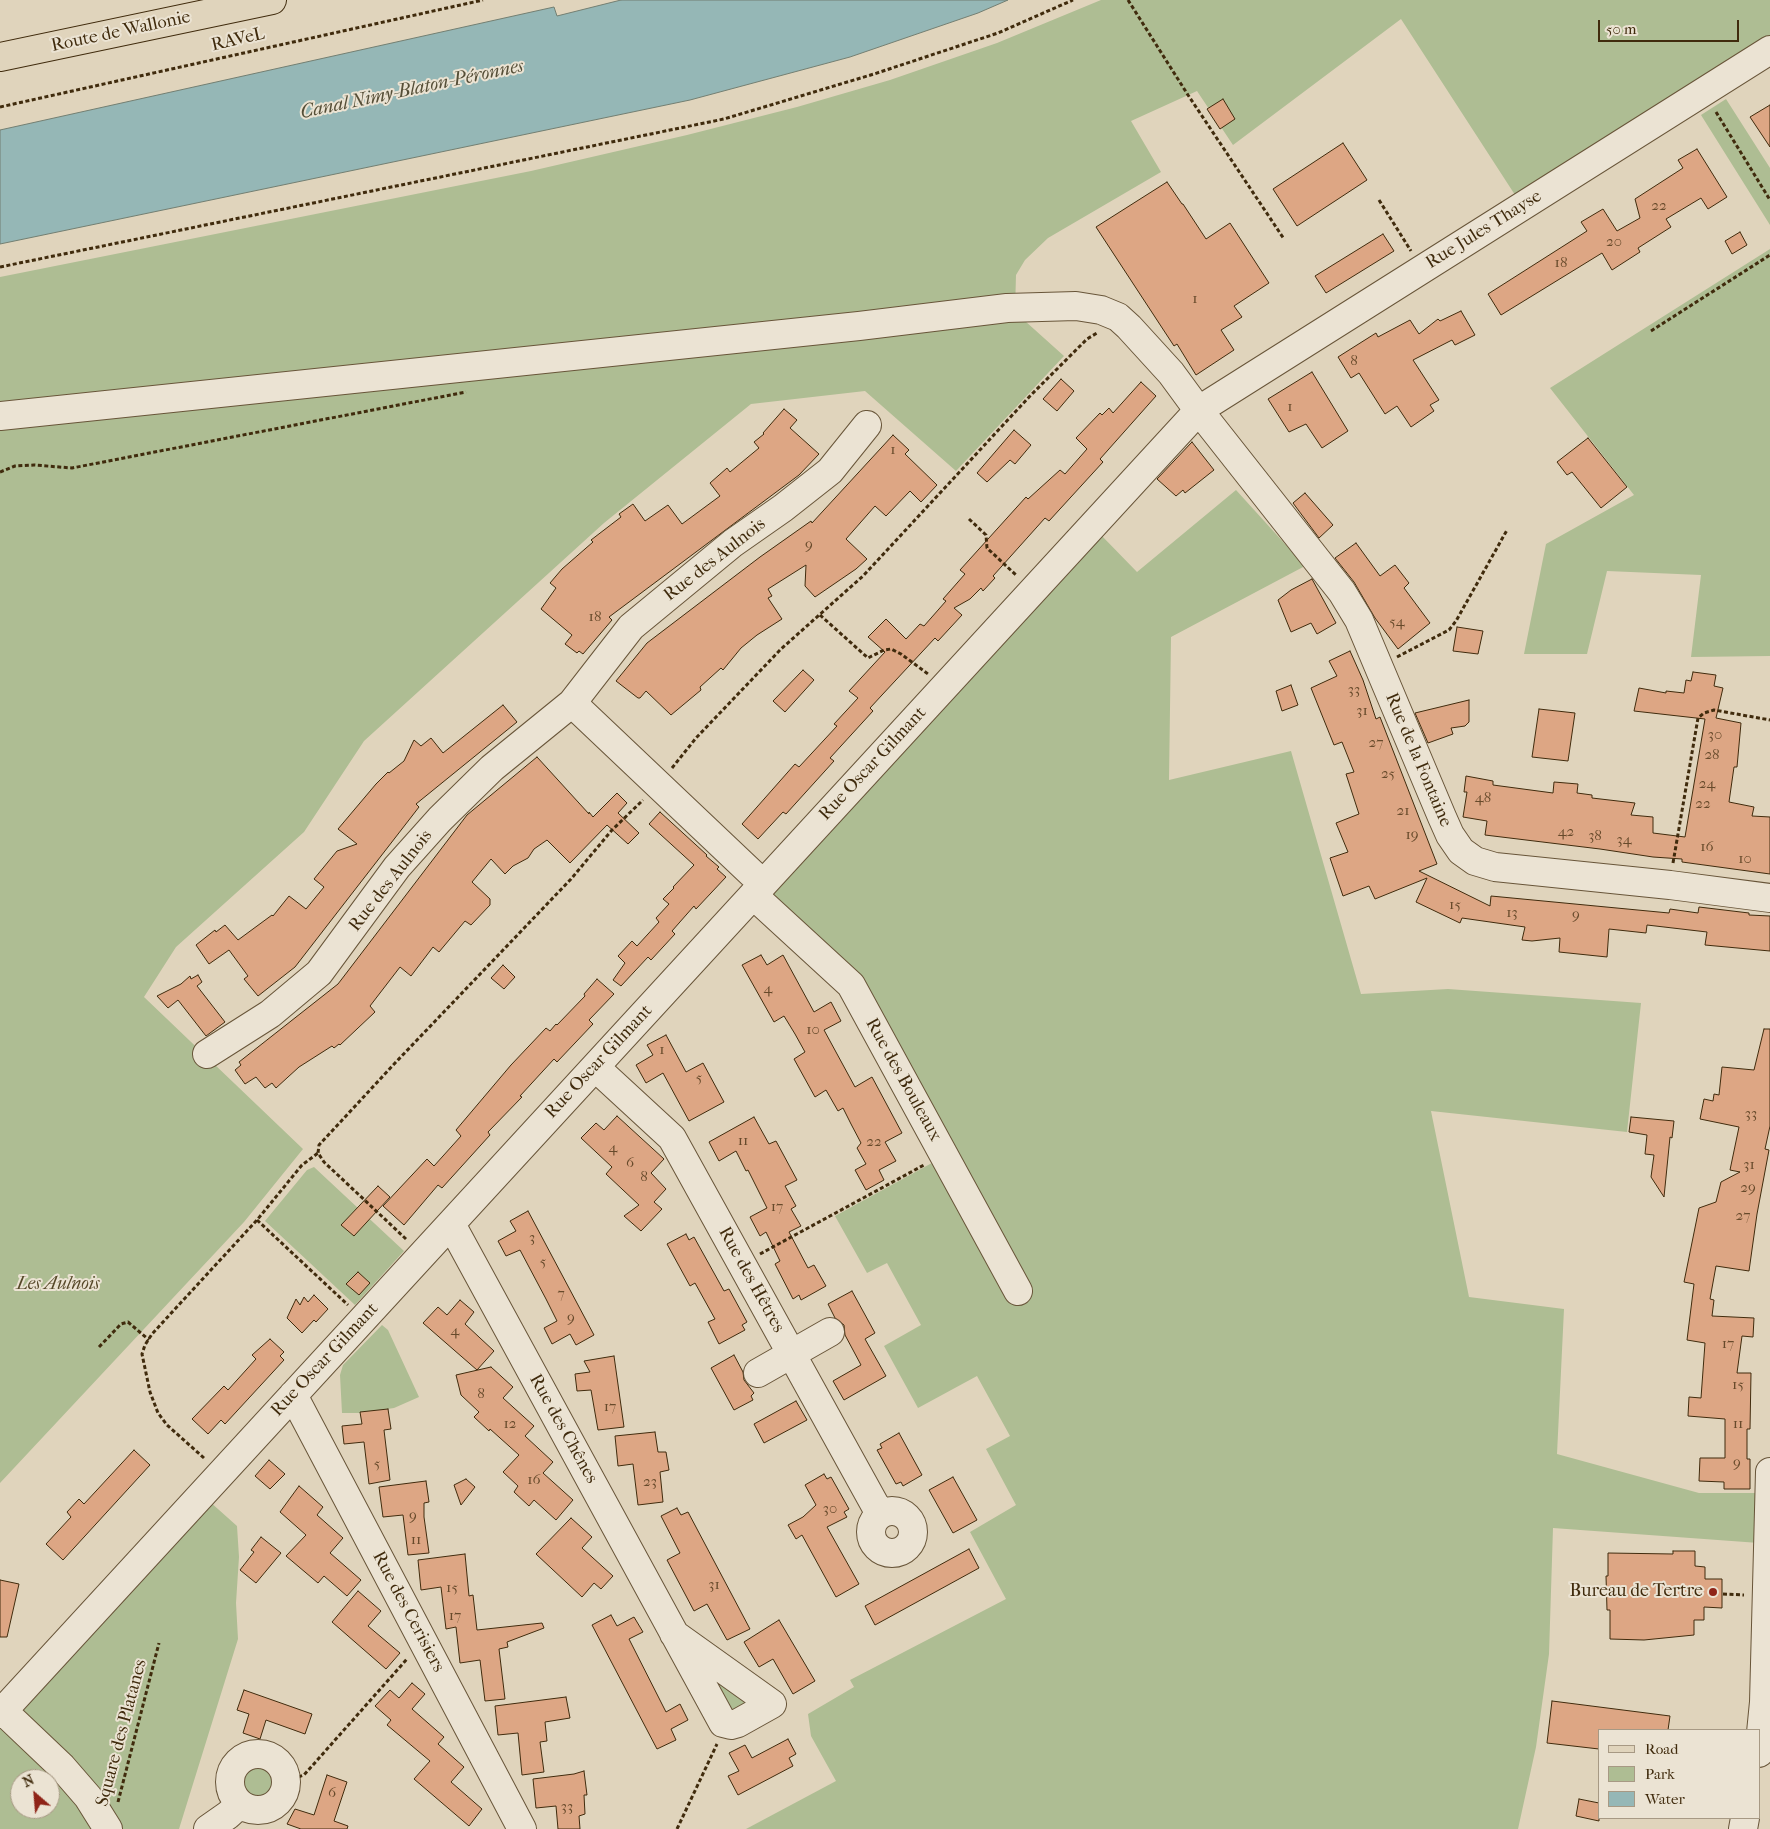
<!DOCTYPE html>
<html>
<head>
<meta charset="utf-8">
<style>
	body { margin:0 }
	#map { position:relative; width:1770px; height:1829px; overflow:hidden; background:#e0d4bc; font-family:"IM FELL French Canon",serif }
	canvas { display:block }
	.legend { position:absolute; left:1598px; top:1729px; width:162px; height:90px; box-sizing:border-box; background:#ebe3d3; border:1px solid #a79984; margin:0; padding:6px 9px; list-style:none; font-size:15px; color:#402b0d }
	.legend li { display:flex; align-items:center; gap:10px; height:25px }
	.legend b { width:25px; border:1px solid #a79984 }
	.north { position:absolute; left:10px; top:1769px; width:50px; height:50px; box-sizing:border-box; background:#ebe3d3; border:1px solid #a79984; border-radius:50%; rotate:333deg; font-size:14px; font-weight:700; line-height:20px; text-align:center; color:#402b0d }
	.north::after { content:''; display:block; margin:auto; width:18px; height:22px; background:#8f2418; clip-path:polygon(50% 0,100% 100%,50% 72%,0 100%) }
	.scale { position:absolute; left:1598px; top:20px; width:141px; height:22px; box-sizing:border-box; border:2px solid #402b0d; border-top:0; padding-left:6px; font-size:15px; line-height:18px; white-space:nowrap; color:#402b0d; -webkit-text-stroke:4px #ebe3d3; paint-order:stroke }
</style>
</head>
<body>
<div id="map">
<canvas width="1770" height="1829"></canvas>
<ul class="legend">
<li><b style="height:6px;background:#e0d4bc"></b>Road</li>
<li><b style="height:14px;background:#aebd93"></b>Park</li>
<li><b style="height:14px;background:#95b7b6"></b>Water</li>
</ul>
<div class="north">N</div>
<div class="scale">50 m</div>
</div>
<script>
const context = document.querySelector('canvas').getContext('2d');
context.lineJoin = 'round';
function fill(path, color) { context.fillStyle = color; context.fill(path, 'evenodd'); }
const toPath = rows => new Path2D(rows.map(r => 'M' + r).join(''));
function stroke(path, color, width, dash) { context.strokeStyle = color; context.lineWidth = width; context.lineCap = dash ? 'butt' : 'round'; context.setLineDash(dash || []); context.stroke(path); }
function drawText(font, color, halo, rows, align = 'center') {
  context.font = font + ' "IM FELL French Canon",serif'; context.lineWidth = 4; context.setLineDash([]); context.textBaseline = 'middle'; context.strokeStyle = halo; context.fillStyle = color; for (const [text, x, y, turn = 0] of rows) {
    context.save(); context.translate(x, y); context.rotate((+turn || 0) * Math.PI / 180); context.textAlign = isNaN(turn) ? turn : align; if (halo) context.strokeText(text, 0, 0); context.fillText(text, 0, 0); context.restore();
  }
}
const green = toPath([
	[1101,0,1770,0,1770,41,1517,198,1401,19,1233,145,1197,91,1131,121,1161,172,1048,238,1025,260,1016,275,1015,312,1064,356,956,471,865,391,751,404,604,523,364,741,304,832,176,947,144,997,303,1149,244,1222,0,1483,0,277,531,171,687,135,797,107,890,80,997,43],
	[1726,99,1770,168,1770,225,1701,115],
	[1770,249,1770,656,1691,657,1701,575,1607,571,1587,654,1524,654,1546,544,1634,495,1550,388],
	[1236,490,1305,566,1171,637,1169,780,1291,751,1361,994,1448,989,1641,1003,1627,1132,1431,1111,1469,1297,1564,1309,1557,1454,1699,1493,1761,1493,1759,1543,1553,1528,1549,1654,1536,1747,1518,1829,746,1829,836,1781,811,1736,808,1714,854,1687,850,1680,1006,1599,970,1532,1016,1505,986,1449,1010,1436,977,1376,918,1408,884,1346,921,1325,887,1263,867,1273,835,1216,952,1152,771,895,1101,535,1137,572],
	[314,1167,404,1251,355,1305,265,1221,307,1170],
	[382,1325,388,1330,419,1397,394,1408,361,1413,342,1413,340,1375,343,1365],
	[209,1501,237,1526,239,1557,236,1603,238,1639,179,1829,0,1829,0,1729],
	[20,1779,50,1779,50,1809,20,1809],
	[699,1662,748,1699,744,1707,731,1715],
	'237 1781a22 22 0 1 1 44 0a22 22 0 1 1-44 0Z'
]);
const water = toPath([
	[621,0,1008,0,978,13,850,57,690,100,0,244,0,130,554,7,557,16,621,0]
]);
const building = toPath([
	[1223,99,1235,119,1220,129,1207,109,1223,99],
	[1770,105,1770,147,1750,117,1770,105],
	[1343,143,1367,180,1297,226,1273,189,1343,143],
	[1697,149,1727,197,1708,209,1701,198,1666,219,1671,227,1638,248,1640,252,1612,270,1602,253,1501,315,1488,294,1587,231,1581,222,1603,209,1617,231,1640,218,1635,199,1683,168,1678,160,1697,149],
	[1167,182,1182,204,1183,204,1206,239,1230,223,1269,283,1234,306,1242,317,1221,330,1234,350,1196,375,1177,344,1174,346,1096,227,1167,182],
	[1740,232,1747,245,1732,254,1725,241,1740,232],
	[1383,234,1394,251,1326,293,1315,276,1383,234],
	[1461,311,1475,335,1455,345,1452,340,1413,360,1439,400,1430,405,1434,411,1411,427,1397,406,1385,414,1359,373,1351,378,1338,357,1376,333,1378,337,1410,320,1419,334,1438,319,1440,321,1461,311],
	[1312,372,1348,431,1322,448,1306,424,1289,432,1268,399,1312,372],
	[1061,379,1074,391,1057,411,1043,399,1061,379],
	[1141,382,1156,396,1100,459,1103,462,1049,521,1045,518,993,576,995,578,983,591,981,588,970,599,954,608,962,615,938,641,935,638,882,695,870,708,873,711,830,758,834,761,786,814,783,812,758,839,742,824,795,764,799,767,837,726,834,724,858,698,849,691,885,652,868,637,886,619,906,639,920,624,924,626,946,601,943,599,965,574,960,570,1026,497,1028,499,1060,470,1065,474,1087,449,1076,438,1100,413,1102,415,1109,408,1113,413,1141,382],
	[784,409,797,420,790,428,819,454,799,475,609,617,612,620,583,654,579,651,577,653,565,644,572,635,541,609,556,588,550,583,562,569,593,542,591,540,621,517,619,514,633,504,645,521,668,505,682,524,720,496,710,483,727,468,730,472,759,448,754,442,764,434,763,433,784,409],
	[1014,430,1031,445,1015,464,1010,460,987,482,977,473,1014,430],
	[893,435,909,450,905,454,937,485,921,502,910,491,886,516,875,506,846,539,867,559,856,569,815,597,805,586,806,565,768,589,772,596,768,598,782,619,757,635,741,648,723,670,721,668,700,687,701,690,671,715,646,691,640,698,638,698,616,681,647,643,760,557,811,521,812,523,893,435],
	[1588,438,1627,487,1601,508,1572,472,1567,475,1557,462,1588,438],
	[1192,442,1214,470,1185,493,1183,490,1176,496,1157,479,1192,442],
	[1305,493,1333,525,1319,538,1293,503,1305,493],
	[1356,543,1380,576,1395,565,1409,583,1404,588,1430,623,1398,649,1375,618,1354,582,1335,558,1356,543],
	[1312,579,1336,623,1317,634,1311,623,1291,632,1278,600,1291,590,1312,579],
	[1457,627,1483,631,1478,654,1453,651,1457,627],
	[1350,651,1363,680,1376,719,1380,717,1437,864,1419,871,1490,906,1491,896,1669,913,1670,909,1698,913,1699,907,1749,913,1749,915,1770,916,1770,951,1705,945,1707,932,1647,925,1646,933,1609,929,1607,957,1559,952,1560,938,1532,941,1522,940,1525,927,1462,918,1460,923,1416,902,1427,878,1375,899,1369,886,1343,896,1330,858,1348,852,1336,823,1359,814,1346,774,1354,772,1342,742,1334,745,1311,688,1337,676,1329,661,1350,651],
	[803,670,814,680,785,712,773,701,803,670],
	[1693,672,1716,675,1714,686,1723,688,1716,718,1741,723,1737,767,1734,767,1729,802,1754,807,1752,816,1770,817,1770,874,1682,862,1682,859,1653,857,1600,849,1485,835,1487,821,1463,817,1467,792,1464,792,1466,776,1493,781,1493,785,1553,793,1554,782,1578,784,1577,793,1592,795,1592,798,1635,803,1631,815,1653,817,1653,833,1685,837,1705,719,1634,711,1639,688,1666,693,1666,691,1684,693,1686,680,1691,681,1693,672],
	[1291,685,1298,705,1282,711,1276,691,1291,685],
	[1469,700,1469,722,1465,726,1451,728,1453,734,1428,743,1415,713,1469,700],
	[503,705,517,722,416,804,419,807,295,967,258,996,244,979,248,976,229,950,209,964,196,945,215,930,216,932,225,925,238,940,272,915,273,916,289,896,306,909,324,887,314,879,337,851,357,844,338,829,376,784,388,772,389,773,404,761,414,740,421,746,431,738,443,753,503,705],
	[1539,709,1575,713,1568,761,1532,757,1539,709],
	[537,757,589,814,589,812,593,817,617,793,627,803,618,813,639,833,628,844,607,825,570,863,547,840,534,849,528,858,513,866,505,874,491,859,472,882,490,899,490,905,471,925,465,921,439,952,433,947,411,976,400,967,370,1006,375,1012,340,1045,339,1044,334,1048,332,1046,299,1067,276,1088,272,1083,265,1088,256,1077,245,1084,235,1070,241,1065,239,1062,338,984,467,815,537,757],
	[660,812,707,855,706,856,719,867,717,869,726,877,696,909,694,906,672,931,675,934,651,960,648,957,621,986,613,980,625,963,618,956,632,941,637,946,659,922,656,918,669,904,663,899,674,888,673,887,694,865,649,824,660,812],
	[761,955,767,965,783,955,814,1012,831,1002,841,1021,824,1030,855,1087,872,1077,902,1133,885,1142,896,1161,879,1170,884,1180,866,1190,855,1170,866,1164,857,1148,861,1143,851,1124,843,1108,838,1111,826,1090,815,1097,794,1059,805,1052,795,1034,784,1016,774,1022,742,965,761,955],
	[503,965,515,977,504,989,491,978,503,965],
	[198,975,202,982,197,986,225,1022,206,1036,178,1000,168,1008,157,996,181,984,190,976,191,979,198,975],
	[597,979,614,994,589,1020,593,1024,557,1062,554,1059,520,1096,522,1097,488,1132,490,1135,442,1188,438,1185,404,1225,383,1206,427,1159,434,1166,461,1136,456,1130,511,1065,546,1028,550,1031,556,1024,557,1025,585,996,584,994,597,979],
	[1764,1029,1770,1029,1770,1126,1765,1149,1769,1150,1757,1214,1749,1271,1716,1266,1710,1299,1714,1300,1712,1316,1754,1318,1753,1337,1742,1336,1737,1373,1751,1373,1750,1429,1747,1429,1747,1459,1750,1459,1750,1489,1724,1489,1724,1482,1699,1481,1700,1458,1725,1458,1725,1419,1688,1416,1689,1397,1701,1398,1705,1343,1687,1340,1694,1284,1684,1282,1699,1208,1716,1202,1721,1182,1740,1172,1730,1170,1739,1127,1700,1119,1704,1099,1713,1101,1714,1094,1719,1095,1722,1067,1754,1070,1764,1029],
	[666,1035,686,1072,703,1063,724,1102,689,1121,663,1073,646,1083,636,1065,653,1055,647,1045,666,1035],
	[617,1116,664,1159,651,1173,666,1189,654,1202,662,1209,641,1231,624,1216,639,1205,606,1174,612,1167,581,1138,596,1123,604,1130,617,1116],
	[754,1117,769,1144,776,1141,797,1180,785,1186,796,1206,791,1209,801,1226,789,1232,808,1268,814,1265,826,1286,801,1300,799,1295,793,1299,775,1264,780,1261,766,1232,760,1236,750,1217,767,1208,748,1170,746,1171,736,1151,719,1161,709,1142,754,1117],
	[1631,1117,1674,1121,1672,1138,1670,1137,1664,1197,1651,1177,1654,1155,1645,1154,1647,1135,1629,1132,1631,1117],
	[378,1186,390,1197,354,1236,341,1225,378,1186],
	[528,1211,594,1335,576,1345,570,1334,552,1344,544,1328,557,1321,546,1299,520,1250,506,1256,498,1241,516,1231,510,1221,528,1211],
	[686,1234,689,1240,694,1237,724,1291,729,1289,747,1322,742,1325,745,1330,719,1344,708,1322,715,1319,695,1283,690,1286,667,1244,686,1234],
	[358,1272,370,1283,359,1295,346,1284,358,1272],
	[852,1291,875,1333,865,1339,886,1376,844,1400,833,1381,861,1365,845,1335,844,1325,835,1318,828,1304,852,1291],
	[314,1295,328,1309,316,1322,314,1320,302,1333,287,1318,296,1299,300,1305,304,1297,308,1302,314,1295],
	[460,1300,474,1312,465,1324,494,1351,477,1370,423,1323,438,1307,447,1315,460,1300],
	[270,1339,284,1352,280,1356,284,1360,225,1424,221,1420,208,1434,192,1419,224,1386,228,1390,256,1359,252,1355,270,1339],
	[734,1355,743,1372,744,1380,754,1393,751,1396,753,1400,734,1410,711,1368,734,1355],
	[614,1356,624,1427,598,1430,591,1390,577,1391,575,1374,590,1372,584,1361,614,1356],
	[491,1367,513,1387,503,1398,534,1426,525,1436,553,1462,543,1473,573,1500,556,1520,534,1500,529,1506,514,1492,518,1486,503,1472,519,1455,490,1429,489,1431,474,1417,479,1412,461,1395,456,1375,491,1367],
	[796,1401,807,1420,764,1443,754,1424,796,1401],
	[388,1409,391,1429,384,1430,390,1480,369,1484,364,1442,344,1444,342,1426,362,1424,360,1412,388,1409],
	[655,1432,658,1452,666,1452,669,1470,660,1472,663,1502,638,1505,633,1464,618,1466,615,1436,655,1432],
	[899,1433,922,1475,903,1486,901,1482,896,1484,877,1450,882,1448,880,1444,899,1433],
	[134,1450,150,1465,63,1560,46,1544,71,1517,67,1512,79,1499,84,1504,134,1450],
	[269,1460,285,1474,270,1489,255,1476,269,1460],
	[824,1474,827,1479,831,1477,849,1509,844,1512,847,1517,827,1527,859,1584,836,1597,802,1535,796,1539,788,1525,803,1517,816,1505,805,1485,824,1474],
	[953,1477,977,1520,953,1533,929,1490,953,1477],
	[466,1479,475,1487,461,1505,454,1485,466,1479],
	[426,1481,429,1502,424,1503,424,1517,429,1553,408,1555,403,1515,383,1517,379,1487,426,1481],
	[299,1486,323,1507,317,1515,343,1538,330,1553,361,1580,347,1596,324,1576,318,1583,286,1556,306,1535,280,1512,299,1486],
	[677,1508,681,1515,688,1512,750,1629,727,1640,707,1604,694,1611,667,1560,680,1553,661,1516,677,1508],
	[571,1518,592,1537,582,1548,613,1576,601,1589,594,1583,582,1597,536,1554,571,1518],
	[261,1537,281,1553,256,1583,240,1570,254,1552,251,1550,261,1537],
	[969,1549,979,1568,875,1625,865,1606,969,1549],
	[1673,1551,1695,1551,1695,1566,1705,1567,1705,1579,1722,1579,1722,1608,1704,1607,1704,1620,1694,1620,1694,1635,1644,1640,1610,1639,1610,1610,1607,1610,1606,1576,1608,1576,1608,1553,1673,1554,1673,1551],
	[465,1554,469,1596,473,1595,477,1630,542,1623,544,1628,507,1642,508,1647,499,1649,505,1699,485,1701,480,1660,460,1663,456,1627,446,1629,441,1587,421,1590,418,1560,465,1554],
	[0,1580,19,1584,7,1637,0,1637,0,1580],
	[358,1591,381,1611,368,1626,400,1653,386,1669,332,1622,358,1591],
	[611,1615,617,1626,634,1617,643,1632,629,1639,666,1712,680,1704,688,1720,671,1729,676,1740,657,1749,592,1625,611,1615],
	[779,1620,815,1681,793,1694,773,1659,759,1667,744,1642,779,1620],
	[412,1683,425,1694,412,1709,444,1737,438,1744,464,1767,451,1782,482,1809,469,1826,414,1779,430,1761,387,1725,391,1720,375,1706,390,1690,399,1698,412,1683],
	[244,1690,312,1714,305,1734,266,1720,260,1739,243,1733,249,1714,237,1710,244,1690],
	[566,1697,570,1718,545,1722,547,1741,540,1742,544,1772,522,1775,518,1733,498,1735,495,1706,566,1697],
	[1552,1701,1670,1716,1668,1730,1599,1730,1599,1749,1547,1743,1552,1701],
	[788,1739,796,1754,789,1758,793,1766,738,1795,728,1776,739,1771,729,1753,745,1745,752,1758,788,1739],
	[584,1771,587,1795,584,1795,585,1814,579,1816,580,1829,558,1829,556,1806,536,1808,533,1779,574,1774,584,1771],
	[327,1775,347,1782,334,1821,348,1826,347,1829,301,1829,287,1824,295,1809,314,1815,327,1775],
	[1579,1799,1599,1803,1599,1821,1576,1816,1579,1799]
]);
const path = toPath([
	[1128,0,1188,95,1284,239],
	[0,107,483,0],
	[1716,112,1770,200],
	[1379,200,1411,251],
	[0,267,724,119,874,74,998,33,1073,0],
	[1651,331,1770,255],
	[0,472,15,466,34,465,72,468,466,392],
	[969,519,986,535,987,548,1017,576],
	[820,615,868,658,884,650,891,649,901,654,928,674],
	[1397,657,1449,630,1456,621,1507,530],
	[672,768,696,738,781,649,863,576,1030,396,1087,339,1097,333],
	[1673,863,1698,718,1704,713,1714,710,1770,720],
	[257,1220,348,1305],
	[406,1239,324,1162,318,1153,319,1145,396,1062,571,879,612,830,643,800],
	[760,1254,924,1165],
	[99,1347,121,1324,128,1322,149,1340],
	[204,1458,167,1425,158,1413,150,1392,142,1354,145,1345,152,1334,257,1220,302,1165,318,1153],
	[1723,1594,1744,1595],
	[286,1781,304,1775,407,1659],
	[118,1802,159,1643],
	[677,1829,717,1744]
]);
const minor = toPath([
	[0,416,859,326,1007,308,1076,306,1101,310,1118,317,1129,327,1171,373,1193,403,1342,592,1359,620,1442,817,1450,835,1461,851,1475,861,1495,867,1670,885,1770,898],
	[572,703,631,627,733,543,783,508,830,471,867,425],
	[753,895,851,985,1018,1291],
	[207,1054,270,1014,319,973,397,867,440,819,492,768,572,703,763,884],
	[595,1067,672,1138,880,1514],
	[451,1224,723,1723,731,1725,738,1723,772,1704,674,1634],
	[758,1373,830,1332],
	[293,1395,522,1829],
	'871 1532a21 21 0 1 1 42 0a21 21 0 1 1-42 0Z',
	[3,1711,62,1767,88,1797,108,1829],
	[0,1714,1199,410,1770,50],
	[1759,1753,1764,1702,1770,1472],
	'230 1782a28 28 0 1 1 56 0a28 28 0 1 1-56 0Z',
	[208,1829,228,1815,240,1804],
	[1743,1829,1745,1818]
]);
const major = toPath([
	[0,57,272,0]
]);
const markers = [
	[1713,1592,5,"#8f2418"]
];
const numberNames = [
	["22",1659,206],
	["20",1614,242],
	["18",1561,263],
	["1",1195,299],
	["8",1354,361],
	["1",1290,407],
	["1",893,450],
	["9",809,545],
	["18",595,617],
	["54",1397,622],
	["33",1354,690],
	["31",1362,711],
	["30",1715,735],
	["27",1376,743],
	["28",1712,755],
	["25",1388,774],
	["24",1707,784],
	["48",1483,798],
	["22",1703,804],
	["21",1403,811],
	["42",1566,832],
	["19",1412,835],
	["38",1595,836],
	["34",1624,840],
	["16",1707,847],
	["10",1745,859],
	["15",1455,905],
	["13",1512,913],
	["9",1576,915],
	["4",768,989],
	["10",813,1030],
	["1",662,1050],
	["5",699,1078],
	["33",1751,1114],
	["11",743,1141],
	["22",874,1142],
	["4",613,1148],
	["6",630,1163],
	["31",1749,1165],
	["8",644,1177],
	["29",1748,1188],
	["17",777,1207],
	["27",1743,1216],
	["3",532,1238],
	["5",543,1262],
	["7",561,1294],
	["9",571,1318],
	["4",455,1331],
	["17",1728,1344],
	["15",1738,1385],
	["8",481,1394],
	["17",610,1407],
	["12",510,1424],
	["11",1738,1424],
	["9",1737,1463],
	["5",377,1464],
	["16",534,1480],
	["23",650,1482],
	["30",830,1509],
	["9",413,1516],
	["11",416,1540],
	["31",714,1585],
	["15",452,1588],
	["17",455,1616],
	["6",332,1793],
	["33",567,1807]
];
const streetNames = [
	["Route de Wallonie",121,32,-12],
	["RAVeL",238,40,-13],
	["Rue Jules Thayse",1484,230,-32],
	["Rue des Aulnois",715,560,-38],
	["Rue de la Fontaine",1418,760,67],
	["Rue Oscar Gilmant",873,764,-47],
	["Rue des Aulnois",391,881,-52],
	["Rue Oscar Gilmant",599,1062,-47],
	["Rue des Bouleaux",903,1080,61],
	["Rue des Hêtres",751,1280,61],
	["Rue Oscar Gilmant",325,1360,-47],
	["Rue des Chênes",563,1429,61],
	["Rue des Cerisiers",408,1612,62],
	["Square des Platanes",122,1733,-75]
];
const parkNames = [
	["Les Aulnois",58,1285]
];
const poiNames = [
	["Bureau de Tertre",1703,1592]
];
const waterNames = [
	["Canal Nimy-Blaton-Péronnes",412,90,-12]
];
fill(green, '#aebd93');
fill(water, '#95b7b6');
stroke(water, '#737f72', 1);
fill(building, '#dda684');
stroke(building, '#402b0d', 1);
stroke(minor, '#685539', 30);
stroke(major, '#402b0d', 30);
stroke(path, '#402b0d', 3, [4, 2.5]);
stroke(minor, '#ebe3d3', 28);
stroke(major, '#e0d4bc', 28);
for (const [x, y, r, color] of markers) { const dot = new Path2D(); dot.arc(x, y, r, 0, 2 * Math.PI); context.fillStyle = color; context.fill(dot); stroke(dot, '#ebe3d3', 2); }
drawText('15px', '#674a2b', null, numberNames);
drawText('18px', '#402b0d', '#ebe3d3', streetNames);
drawText('italic 18px', '#564828', '#ebe3d3', parkNames);
drawText('18px', '#402b0d', '#ebe3d3', poiNames, 'right');
drawText('italic 19px', '#554e37', '#ebe3d3', waterNames);
</script>
</body>
</html>
